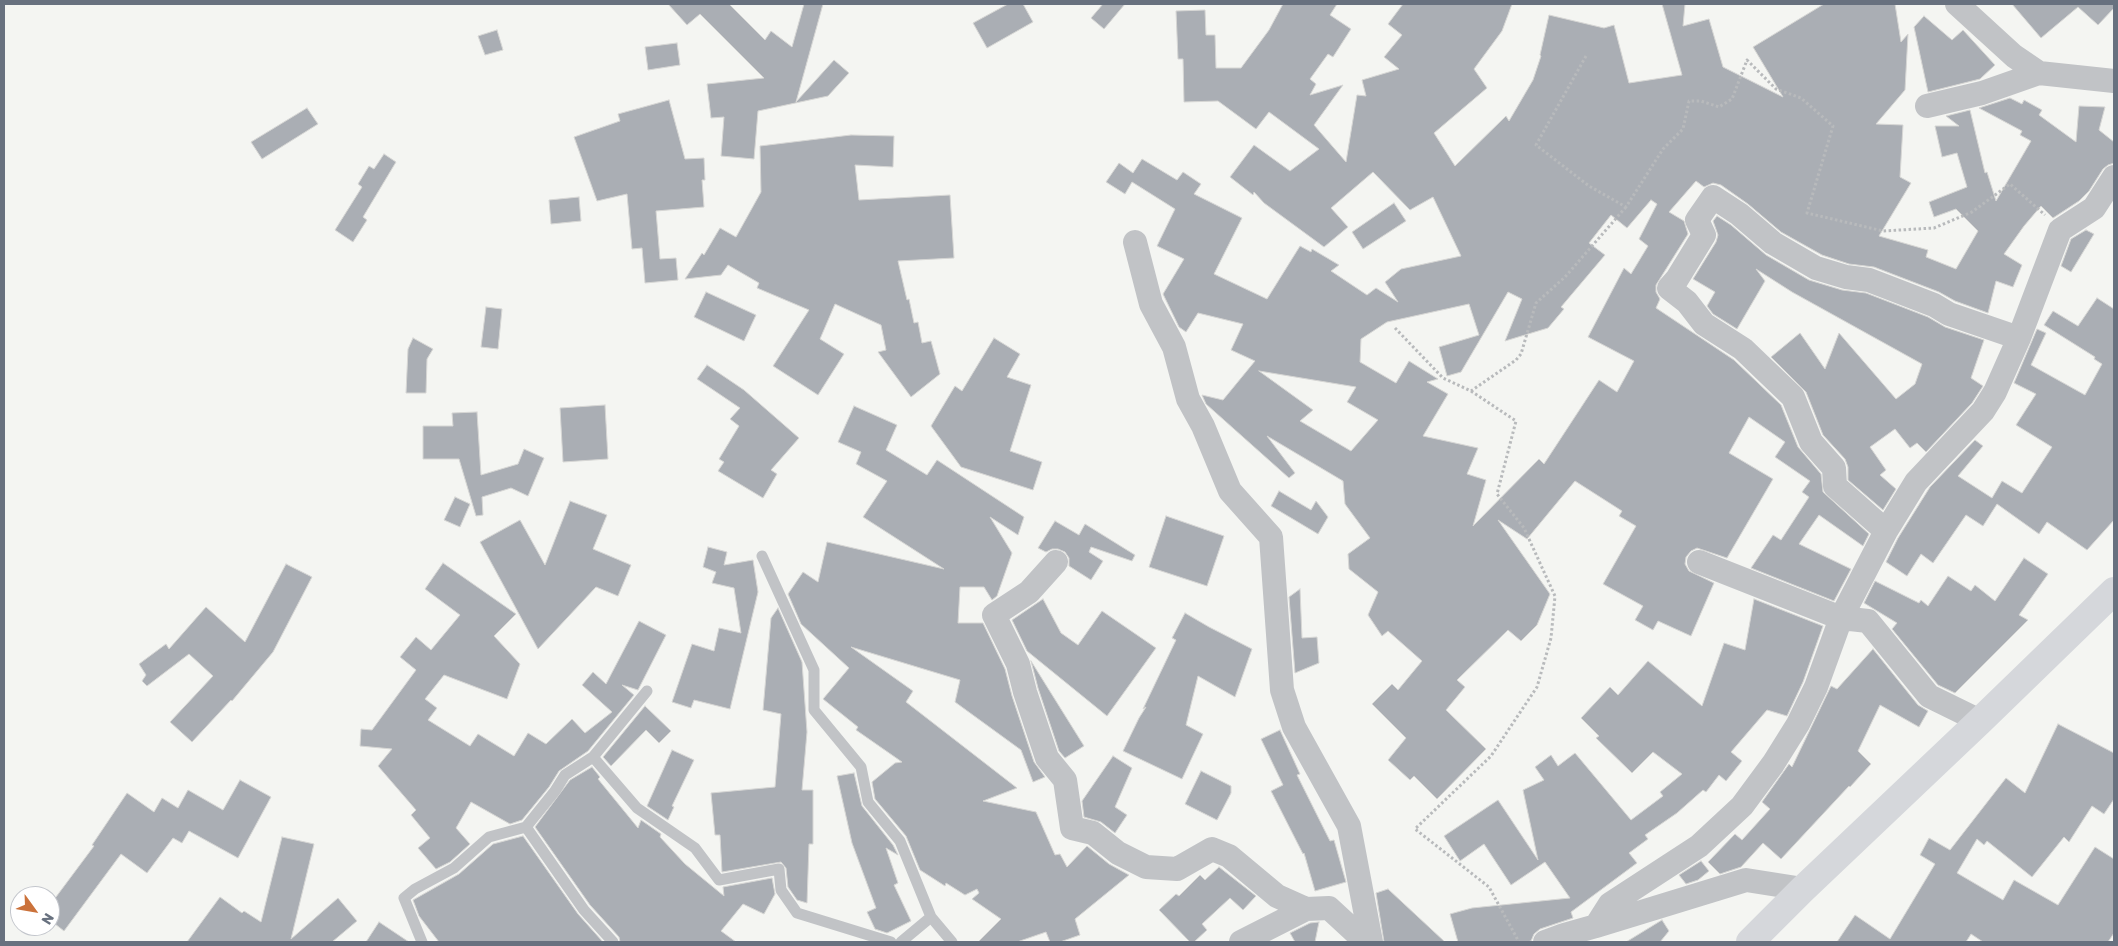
<!DOCTYPE html>
<html>
<head>
<meta charset="utf-8">
<style>
	body { margin:0 }
	#map { position:relative; width:2118px; height:946px; overflow:hidden; background:#f4f5f2; font-family:Rubik,sans-serif }
	canvas { display:block }
	.frame { position:absolute; inset:0; border:5px solid #68717f; pointer-events:none }
	.north { position:absolute; left:10px; top:886px; width:50px; height:50px; box-sizing:border-box; background:#fff; border:1px solid #c3c6cc; border-radius:50%; rotate:122deg; font-size:14px; font-weight:700; line-height:20px; text-align:center; color:#68717f }
	.north::after { content:''; display:block; margin:auto; width:18px; height:22px; background:#cb723b; clip-path:polygon(50% 0,100% 100%,50% 72%,0 100%) }
</style>
</head>
<body>
<div id="map">
<canvas width="2118" height="946"></canvas>
<div class="frame"></div>
<div class="north">N</div>
</div>
<script>
const context = document.querySelector('canvas').getContext('2d');
context.lineJoin = 'round';
function fill(path, color) { context.fillStyle = color; context.fill(path, 'evenodd'); }
const toPath = rows => new Path2D(rows.map(r => 'M' + r).join(''));
function stroke(path, color, width, dash) { context.strokeStyle = color; context.lineWidth = width; context.lineCap = dash ? 'butt' : 'round'; context.setLineDash(dash || []); context.stroke(path); }
const building = toPath([
	[668,4,729,4,765,40,771,31,792,47,804,4,823,4,796,102,834,60,849,73,828,96,758,111,754,159,721,156,724,117,711,118,707,84,764,78,700,14,687,25,668,4],
	[1008,4,1023,4,1033,22,987,48,973,23,1008,4],
	[1103,4,1125,4,1104,29,1091,18,1103,4],
	[1283,4,1337,4,1330,15,1351,29,1333,57,1328,54,1310,79,1316,84,1310,95,1343,85,1314,125,1346,162,1357,95,1366,96,1362,80,1399,69,1384,57,1402,35,1388,24,1403,4,1512,4,1502,31,1474,69,1487,88,1434,133,1455,166,1506,116,1509,121,1533,80,1541,56,1540,55,1549,15,1604,28,1614,25,1629,83,1682,75,1662,4,1685,4,1683,26,1709,19,1723,67,1783,97,1753,47,1824,4,1895,4,1901,42,1908,34,1905,90,1876,124,1903,125,1900,177,1911,183,1879,236,1928,250,1926,257,1956,269,1978,231,1956,209,1934,217,1929,202,1967,187,1957,153,1942,157,1935,126,1959,126,1946,116,1970,110,1985,173,1987,172,1996,201,2031,141,2020,135,2022,131,1979,108,2010,98,2022,104,2024,100,2042,110,2039,115,2076,142,2079,106,2105,107,2099,130,2114,142,2114,163,2108,165,2103,169,2089,191,2079,201,2053,218,2041,206,2024,226,2004,254,2022,265,2013,287,1996,281,1988,313,1955,301,1939,292,1874,267,1849,264,1822,255,1781,232,1748,204,1721,185,1713,183,1704,187,1696,181,1669,212,1684,221,1688,234,1656,285,1656,292,1660,299,1656,308,1734,360,1781,405,1798,447,1821,474,1823,492,1869,534,1863,546,1819,515,1799,544,1851,569,1834,601,1751,568,1773,535,1781,540,1809,497,1802,492,1810,481,1775,457,1785,442,1749,417,1729,453,1773,479,1727,558,1697,548,1691,551,1686,557,1685,564,1689,571,1714,583,1691,636,1658,621,1653,630,1635,620,1643,606,1603,584,1636,526,1619,516,1622,511,1575,481,1527,539,1498,520,1550,594,1537,625,1521,641,1508,630,1457,680,1465,687,1446,710,1486,749,1437,799,1414,776,1410,780,1388,760,1406,738,1372,704,1392,684,1398,690,1422,661,1388,631,1382,636,1368,615,1378,592,1349,569,1348,554,1370,538,1345,504,1343,481,1267,436,1295,473,1289,478,1206,404,1202,395,1223,400,1255,361,1231,350,1243,324,1198,313,1186,332,1179,327,1163,294,1184,259,1157,246,1175,209,1132,182,1125,194,1106,182,1119,163,1133,173,1142,159,1177,180,1183,172,1201,184,1194,194,1242,218,1214,274,1267,299,1300,246,1311,252,1312,249,1339,265,1331,271,1367,295,1376,288,1398,302,1385,282,1401,269,1461,256,1433,197,1410,210,1373,172,1331,208,1348,227,1324,247,1264,203,1254,192,1253,195,1230,177,1254,145,1290,171,1319,149,1269,112,1256,129,1218,101,1184,102,1183,59,1178,59,1176,11,1205,10,1206,35,1215,35,1216,68,1241,68,1269,30,1283,4],
	[1651,200,1657,204,1639,239,1648,246,1631,274,1624,268,1588,337,1634,361,1617,392,1599,380,1544,464,1539,459,1473,526,1486,480,1467,474,1478,448,1423,436,1448,394,1427,382,1438,379,1409,361,1396,383,1360,362,1361,339,1387,322,1469,304,1479,335,1439,347,1447,376,1461,372,1508,292,1522,299,1505,341,1548,328,1564,309,1561,307,1605,255,1589,243,1611,215,1627,228,1651,200],
	[1259,371,1356,387,1347,402,1378,420,1351,451,1300,421,1313,410,1259,371],
	[2012,4,2114,4,2114,8,2098,25,2078,7,2041,38,2012,4],
	[1924,16,1952,40,1963,30,1995,65,1980,79,1928,92,1914,27,1924,16],
	[497,30,503,50,485,55,478,36,497,30],
	[677,43,680,65,648,70,645,47,677,43],
	[669,100,685,159,704,158,705,180,702,180,704,207,656,211,660,259,676,258,678,280,645,283,642,248,632,249,627,194,597,201,574,137,620,121,618,114,669,100],
	[307,108,318,124,262,159,251,142,307,108],
	[851,135,894,136,893,167,855,165,859,200,950,195,954,258,898,261,907,300,909,299,914,323,918,322,922,343,931,341,940,374,911,397,878,352,886,350,881,325,835,304,820,339,844,354,818,395,773,366,809,310,757,288,759,283,728,265,721,275,685,279,702,253,704,255,720,228,736,237,761,192,760,146,851,135],
	[384,154,396,162,363,217,367,220,353,242,335,230,362,187,358,184,369,166,374,169,384,154],
	[579,197,581,221,551,224,549,200,579,197],
	[1394,203,1406,221,1363,249,1352,232,1394,203],
	[1717,216,1731,225,1766,255,1809,280,1842,290,1866,293,1928,317,1945,327,1984,340,1971,378,1983,386,1972,403,1926,452,1917,443,1910,448,1895,429,1870,447,1886,470,1880,475,1896,489,1883,510,1848,480,1848,467,1845,459,1823,435,1806,392,1771,357,1800,333,1825,369,1839,333,1896,399,1915,384,1922,364,1792,292,1756,269,1765,281,1737,329,1713,314,1707,306,1715,292,1693,279,1716,242,1718,235,1713,221,1717,216],
	[2086,230,2094,234,2071,272,2061,266,2071,239,2086,230],
	[706,292,756,315,744,341,694,317,706,292],
	[2097,298,2114,309,2114,520,2087,550,2047,522,2039,534,1997,504,1983,526,1966,515,1933,563,1921,554,1907,576,1886,562,1898,538,1930,487,1975,440,1983,446,1958,476,1992,498,2002,481,2022,493,2052,447,2016,425,2036,394,2014,383,2037,329,2046,333,2031,365,2085,395,2102,364,2094,359,2095,357,2044,325,2053,311,2078,326,2097,298],
	[486,307,502,309,498,349,481,347,486,307],
	[413,338,433,349,427,359,426,393,406,393,408,349,413,338],
	[994,338,1020,354,1007,377,1031,385,1010,451,1042,462,1033,490,961,467,931,426,955,386,962,391,994,338],
	[707,365,744,390,799,438,771,470,777,474,763,498,718,471,724,462,719,459,739,426,730,419,740,408,697,379,707,365],
	[605,405,608,459,563,462,560,408,605,405],
	[854,406,897,425,886,450,927,475,937,460,1024,517,1018,535,990,517,1012,553,997,596,992,600,984,587,960,587,958,623,983,623,1005,669,1012,696,1034,762,1045,777,1033,782,1021,750,955,702,960,680,851,647,913,691,906,702,1017,788,983,801,1036,812,1055,855,1060,854,1067,867,1087,846,1109,864,1129,875,1075,919,1080,935,1060,942,1050,942,1046,932,1017,942,978,942,1001,919,972,899,979,893,977,889,965,895,946,883,945,886,920,870,906,836,875,799,872,782,895,763,902,762,856,730,858,727,823,699,849,668,801,624,788,594,803,572,818,582,827,542,944,569,863,517,887,481,856,464,861,452,838,442,854,406],
	[477,412,481,475,518,464,524,449,544,458,528,496,511,488,482,497,483,515,476,516,459,459,423,459,423,426,453,426,452,413,477,412],
	[1279,491,1311,510,1316,501,1328,517,1318,534,1271,506,1279,491],
	[455,497,470,504,460,527,444,520,455,497],
	[570,501,607,515,593,549,631,565,618,596,596,587,538,649,480,542,520,520,545,565,570,501],
	[1166,516,1224,536,1207,586,1149,567,1166,516],
	[1055,521,1079,535,1085,524,1135,555,1132,561,1091,547,1089,552,1103,561,1091,580,1069,566,1069,558,1065,552,1058,549,1052,549,1046,552,1038,548,1055,521],
	[708,547,727,552,724,565,753,560,758,592,730,709,694,700,691,708,672,702,692,644,714,651,719,628,741,633,734,588,712,583,716,572,703,567,708,547],
	[2024,558,2048,574,2019,615,2028,620,1955,693,1938,685,1892,629,1897,623,1864,603,1875,581,1919,603,1921,600,1928,606,1948,576,1971,591,1975,585,1995,601,2024,558],
	[443,563,516,614,494,636,520,664,507,699,444,675,425,699,437,708,428,720,470,746,478,734,514,756,528,733,546,744,572,719,585,733,612,712,582,685,593,672,606,684,639,621,666,635,638,690,622,685,634,695,588,751,559,771,549,787,522,820,510,824,471,802,456,828,470,844,450,862,436,869,418,848,430,838,411,815,416,810,378,766,392,749,360,746,361,729,372,730,416,670,400,657,416,637,431,650,460,615,425,589,443,563],
	[286,564,312,577,273,652,232,701,231,700,192,742,170,722,213,676,189,654,147,686,142,681,146,675,139,664,166,644,169,649,206,607,245,642,286,564],
	[1300,589,1302,638,1317,637,1319,663,1295,673,1289,597,1300,589],
	[1043,599,1061,633,1078,645,1102,611,1156,648,1107,716,1027,651,1012,620,1043,599],
	[1754,599,1823,626,1803,682,1787,716,1767,710,1731,752,1742,761,1726,781,1719,775,1706,792,1703,790,1677,813,1645,835,1648,839,1629,853,1637,863,1571,912,1573,918,1540,929,1534,934,1531,941,1527,942,1458,942,1450,914,1472,908,1570,898,1545,862,1511,885,1484,844,1460,861,1444,836,1498,800,1538,860,1523,790,1544,780,1535,767,1551,755,1558,766,1575,753,1631,820,1663,796,1660,792,1682,774,1653,752,1632,773,1596,738,1599,736,1581,718,1610,687,1618,695,1648,661,1702,706,1724,643,1745,650,1754,599],
	[778,608,802,662,807,732,802,790,813,790,813,844,809,844,807,903,797,900,788,887,786,868,781,862,722,872,720,835,715,835,711,793,775,787,781,714,763,710,771,618,778,608],
	[1185,613,1209,627,1252,649,1235,697,1198,676,1186,725,1203,734,1182,779,1123,751,1139,718,1146,707,1143,709,1176,640,1172,638,1185,613],
	[1873,649,1918,705,1928,711,1919,727,1880,705,1858,751,1871,764,1850,787,1849,786,1781,859,1763,843,1741,867,1720,874,1708,862,1735,834,1742,840,1770,809,1762,802,1789,764,1792,767,1831,686,1837,689,1873,649],
	[1031,661,1084,746,1065,758,1059,751,1038,688,1031,661],
	[645,706,671,731,659,743,646,730,611,766,603,757,645,706],
	[2058,724,2114,753,2114,799,2104,814,2092,806,2069,842,2064,837,2032,877,1987,841,1984,845,1977,839,1957,873,2003,900,2014,880,2058,905,2095,847,2114,859,2114,933,2108,942,1983,942,1971,934,1966,942,1837,942,1855,915,1890,939,1935,864,1920,855,1929,838,1950,850,2006,778,2025,793,2058,724],
	[1280,730,1300,774,1297,775,1330,841,1334,840,1346,882,1315,891,1304,853,1303,854,1271,791,1283,785,1261,739,1280,730],
	[672,750,694,760,672,806,674,807,668,820,647,806,672,750],
	[1113,756,1132,768,1115,807,1127,815,1115,833,1101,822,1084,817,1082,801,1113,756],
	[592,767,600,777,598,779,638,828,641,820,661,834,660,837,685,864,724,896,723,887,772,878,775,894,764,914,743,904,721,931,736,942,620,942,619,937,590,905,535,827,570,780,592,767],
	[1201,771,1231,786,1231,793,1217,820,1185,804,1201,771],
	[854,773,862,806,893,845,898,855,886,848,898,883,894,885,911,921,887,933,875,929,867,912,876,908,852,843,837,776,854,773],
	[240,780,271,797,238,858,189,831,182,843,173,838,147,873,121,854,64,931,50,920,50,905,94,846,92,845,127,793,154,812,162,798,178,808,188,790,223,810,240,780],
	[523,836,578,914,603,942,439,942,419,916,413,900,459,874,493,844,523,836],
	[282,837,314,844,291,939,338,898,357,921,332,942,187,942,220,897,242,913,244,911,261,922,282,837],
	[1701,861,1709,871,1698,880,1686,884,1679,875,1701,861],
	[1219,867,1256,896,1243,910,1230,898,1202,924,1207,930,1194,942,1190,942,1159,910,1176,894,1179,896,1200,875,1205,880,1219,867],
	[1388,889,1445,942,1384,942,1376,893,1388,889],
	[1662,920,1669,931,1660,942,1626,942,1662,920],
	[379,922,409,942,366,942,379,922],
	[1319,922,1315,942,1295,942,1290,933,1310,923,1319,922]
]);
const path = toPath([
	[1586,56,1536,145,1589,186,1626,207,1663,149,1683,129,1689,101,1701,101,1719,107,1732,99,1747,60,1776,89,1801,98,1833,126,1807,213,1883,231,1934,228,1972,212,2010,184,2045,215],
	[1395,328,1443,378,1471,391,1516,360,1521,354,1536,303,1565,277,1626,207],
	[1471,391,1516,421,1497,494,1524,528,1555,596,1551,638,1537,687,1491,756,1415,829,1489,887,1519,942]
]);
const service = toPath([
	[762,556,814,670,814,710,861,767,868,802,900,841,931,917],
	[593,757,637,808,695,848,719,880,779,869,781,890,797,913,891,942],
	[422,942,404,898,415,889,454,868,489,837,526,827],
	[613,942,584,910,526,827,555,791,565,775,593,757,647,691],
	[901,942,931,917,952,942]
]);
const minor = toPath([
	[1957,4,2014,56,2039,73,2114,81],
	[1927,106,1982,93,2039,73],
	[1135,242,1151,304,1174,347,1188,399,1203,426,1230,491,1271,537,1282,690,1294,727,1349,826,1371,942],
	[1886,531,1835,486,1834,468,1811,442,1793,397,1743,349,1704,324,1687,302,1669,288,1677,279,1704,235,1697,220,1713,197,1739,214,1773,243,1816,268,1846,277,1869,280,1934,305,1949,314,2019,338],
	[1056,562,1029,592,994,615,1018,664,1025,692,1047,758,1065,780,1072,828,1093,833,1118,853,1146,867,1177,869,1212,849,1229,856,1277,896,1306,909],
	[1699,562,1841,618,1868,621,1929,696,1980,721],
	[1596,926,1746,880,1803,889],
	[1241,942,1306,909,1329,908,1355,932,1367,928],
	[1545,942,1564,935,1596,926,1610,904,1699,846,1742,806,1773,764,1798,724,1816,687,1841,618,1886,531,1916,482,1983,411,1995,392,2019,338,2060,230,2094,208,2114,177]
]);
const secondary = toPath([
	[1750,942,1803,889,1980,721,2114,591]
]);
fill(building, '#aaaeb4');
stroke(building, '#d6d6d4', 1);
stroke(path, '#b8babc', 3, [2.5, 2.5]);
stroke(service, '#c1c3c6', 11);
stroke(minor, '#c1c3c6', 24);
stroke(secondary, '#d5d7db', 28);
</script>
</body>
</html>
